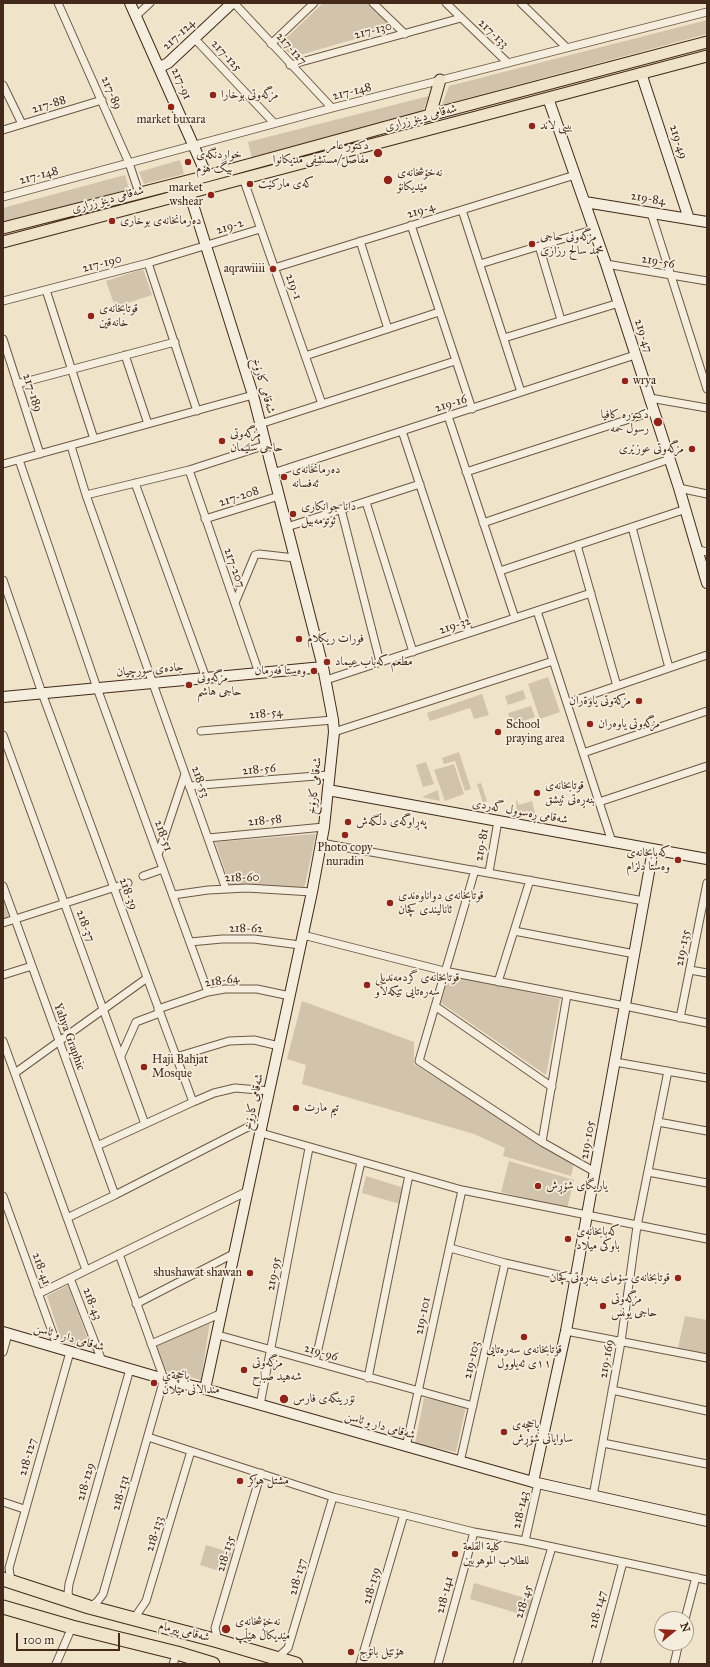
<!DOCTYPE html>
<html>
<head>
<meta charset="utf-8">
<style>
	body { margin:0 }
	#map { position:relative; width:710px; height:1667px; overflow:hidden; background:#efe3ca; font-family:"IM FELL Great Primer",serif }
	canvas { display:block }
	.frame { position:absolute; inset:0; border:4px solid #422919; pointer-events:none }
	.north { position:absolute; left:654px; top:1611px; width:40px; height:40px; box-sizing:border-box; background:#f5eddd; border:1px solid #ad9f8f; border-radius:50%; rotate:72deg; font-size:11px; font-weight:700; line-height:16px; text-align:center; color:#422919 }
	.north::after { content:''; display:block; margin:auto; width:14px; height:18px; background:#8f2418; clip-path:polygon(50% 0,100% 100%,50% 72%,0 100%) }
	.scale { position:absolute; left:16px; top:1633px; width:104px; height:18px; box-sizing:border-box; border:2px solid #422919; border-top:0; padding-left:5px; font-size:12px; line-height:14px; white-space:nowrap; color:#422919; -webkit-text-stroke:3px #f5eddd; paint-order:stroke }
</style>
</head>
<body>
<div id="map">
<canvas width="710" height="1667"></canvas>
<div class="frame"></div>
<div class="north">N</div>
<div class="scale">100 m</div>
</div>
<script>
const context = document.querySelector('canvas').getContext('2d');
context.lineJoin = 'round';
function fill(path, color) { context.fillStyle = color; context.fill(path, 'evenodd'); }
const toPath = rows => new Path2D(rows.map(r => 'M' + r).join(''));
function stroke(path, color, width, dash) { context.strokeStyle = color; context.lineWidth = width; context.lineCap = dash ? 'butt' : 'round'; context.setLineDash(dash || []); context.stroke(path); }
function drawText(font, color, halo, rows, align = 'center') {
  context.font = font + ' "IM FELL Great Primer",Amiri,serif'; context.lineWidth = 3.5; context.setLineDash([]); context.textBaseline = 'middle'; context.strokeStyle = halo; context.fillStyle = color; for (const [text, x, y, turn = 0] of rows) {
    context.save(); context.translate(x, y); context.rotate((+turn || 0) * Math.PI / 180); context.textAlign = isNaN(turn) ? turn : align; if (halo) context.strokeText(text, 0, 0); context.fillText(text, 0, 0); context.restore();
  }
}
const green = toPath([
	[323,3,369,3,393,28,293,57,280,44],
	[707,20,707,34,442,105,449,86],
	[429,96,423,111,252,158,248,142],
	[180,160,184,174,144,184,139,172],
	[125,175,129,189,3,224,3,208],
	[143,269,152,295,115,307,106,281],
	[548,677,560,712,540,719,528,684],
	[523,690,526,699,508,705,505,696],
	[482,694,489,715,474,719,470,708,430,721,427,713],
	[531,706,535,717,512,725,508,713],
	[459,752,471,789,465,791,455,761,444,764,442,758],
	[426,762,434,784,423,787,416,765],
	[454,764,464,794,445,801,434,770],
	[481,783,487,801,483,803,477,784],
	[438,790,440,801,422,797],
	[516,799,519,805,532,801,536,818,517,814],
	[316,834,304,889,230,885,215,842],
	[3,899,9,917,3,919],
	[449,975,560,999,546,1075,441,1003],
	[302,1001,414,1042,414,1064,574,1164,571,1176,503,1156,505,1148,474,1134,302,1084,306,1065,287,1059],
	[509,1161,574,1180,567,1209,501,1192],
	[366,1176,404,1188,400,1204,362,1193],
	[68,1285,91,1348,62,1342,47,1296],
	[685,1316,707,1320,707,1354,678,1348],
	[210,1321,201,1380,163,1370,152,1346],
	[424,1398,466,1406,456,1452,415,1444],
	[206,1545,232,1553,226,1573,200,1565],
	[474,1583,532,1600,527,1616,470,1599]
]);
const street = toPath([
	[58,3,129,163,139,193],
	[234,3,332,108],
	[373,3,405,34],
	[446,3,508,63],
	[521,3,566,47],
	[136,16,150,3],
	[194,38,274,123],
	[271,44,314,3],
	[290,65,461,18],
	[3,85,22,124],
	[3,130,102,100],
	[243,178,322,404],
	[3,197,332,108,707,12],
	[462,210,521,392],
	[651,213,707,389],
	[411,225,472,409],
	[360,241,388,329],
	[539,246,561,320],
	[148,263,197,411],
	[480,264,595,229],
	[606,264,707,281],
	[274,268,575,175],
	[46,290,94,439],
	[3,301,148,263,260,229],
	[504,338,619,303],
	[3,339,40,454],
	[125,355,148,424],
	[305,356,439,312],
	[17,384,175,342],
	[650,398,707,408],
	[448,416,515,618],
	[260,424,455,361],
	[402,431,469,633],
	[71,446,86,495,226,889],
	[19,460,97,688,208,992],
	[3,464,253,395],
	[189,470,259,673],
	[466,472,654,411],
	[273,473,635,355],
	[135,483,206,678],
	[679,488,707,494],
	[86,495,189,470,266,445],
	[366,502,413,652],
	[341,509,380,662],
	[205,519,279,496],
	[483,523,670,459],
	[287,527,420,484],
	[632,527,669,668],
	[577,545,617,686],
	[699,550,707,552],
	[500,571,686,509],
	[3,580,42,693,193,1102],
	[235,603,255,555,259,554,295,558],
	[537,611,612,842],
	[326,680,591,593],
	[567,703,707,655],
	[201,731,333,720],
	[334,732,553,661],
	[3,735,145,1124],
	[583,753,707,711],
	[189,786,329,775],
	[599,802,707,766],
	[208,838,324,827],
	[321,843,644,901],
	[158,855,185,774],
	[475,870,419,1061,542,1142,595,1172],
	[489,872,498,821],
	[143,876,163,869],
	[3,886,115,1195],
	[173,895,208,890,247,888,312,892],
	[3,923,128,883],
	[514,931,635,954],
	[303,935,444,971,625,1006,707,1023],
	[190,942,222,939,254,939,300,945],
	[690,970,707,973],
	[3,975,32,966],
	[498,982,530,880],
	[435,1006,552,1087],
	[158,1009,208,992,225,989,257,989,290,996],
	[680,1018,707,883],
	[3,1041,86,1270],
	[121,1056,136,1022,160,1013],
	[176,1057,229,1041,254,1040,279,1046],
	[615,1062,707,1078],
	[15,1073,147,978],
	[658,1122,707,1131],
	[261,1133,462,1190,707,1239],
	[542,1142,567,995],
	[97,1146,193,1102,214,1093,235,1088,270,1091],
	[648,1172,707,1183],
	[3,1196,58,1348],
	[67,1218,115,1195,248,1127,262,1124],
	[450,1248,505,1263,576,1279],
	[70,1278,102,1361],
	[38,1294,248,1191],
	[136,1304,235,1253],
	[566,1331,707,1358],
	[218,1335,473,1406],
	[151,1344,222,1313],
	[3,1352,8,1334],
	[315,1362,361,1162],
	[368,1378,409,1175],
	[612,1390,707,1411],
	[260,1405,309,1148],
	[148,1437,333,1497,474,1532,525,1541,707,1580],
	[603,1443,707,1464],
	[406,1447,462,1190],
	[460,1462,505,1263],
	[593,1496,621,1342,637,1226,668,1071],
	[3,1502,24,1509],
	[525,1541,538,1483],
	[11,1581,9,1568,70,1352],
	[71,1601,68,1593,69,1584,130,1369],
	[89,1607,97,1602,103,1594,164,1379,119,1254],
	[685,1619,696,1577],
	[133,1620,146,1601,191,1451],
	[218,1641,215,1628,261,1473],
	[277,1658,288,1648,333,1497],
	[56,1664,72,1627],
	[173,1664,177,1653],
	[360,1664,404,1514],
	[438,1664,474,1532],
	[517,1664,552,1547],
	[596,1664,623,1562],
	[674,1664,679,1643]
]);
const secondary = toPath([
	[130,3,207,176],
	[160,67,168,63,232,3],
	[641,73,689,219],
	[548,98,606,264,679,488,707,583],
	[189,192,253,395,323,667,333,720,334,732,324,827,312,892,205,1389],
	[585,202,707,222],
	[3,697,323,667],
	[328,790,707,859],
	[3,1332,164,1379,205,1389,533,1482,707,1521],
	[533,1482,566,1331,653,850]
]);
const primary = toPath([
	[430,115,440,80],
	[3,228,207,176,430,115,707,42],
	[3,242,707,56]
]);
const highway = toPath([
	[3,1579,89,1607,218,1641,296,1664],
	[3,1607,72,1627,177,1653,213,1664]
]);
const markers = [
	[213,95,4,"#8f2418"],
	[171,107,4,"#8f2418"],
	[532,126,4,"#8f2418"],
	[378,153,5,"#8f2418"],
	[188,162,4,"#8f2418"],
	[388,180,5,"#8f2418"],
	[250,184,4,"#8f2418"],
	[211,195,4,"#8f2418"],
	[112,221,4,"#8f2418"],
	[532,244,4,"#8f2418"],
	[273,269,4,"#8f2418"],
	[91,316,4,"#8f2418"],
	[625,381,4,"#8f2418"],
	[658,422,5,"#8f2418"],
	[222,441,4,"#8f2418"],
	[692,449,4,"#8f2418"],
	[284,477,4,"#8f2418"],
	[293,514,4,"#8f2418"],
	[299,639,4,"#8f2418"],
	[327,662,4,"#8f2418"],
	[314,671,4,"#8f2418"],
	[189,685,4,"#8f2418"],
	[639,701,4,"#8f2418"],
	[590,724,4,"#8f2418"],
	[498,732,4,"#8f2418"],
	[537,793,4,"#8f2418"],
	[348,822,4,"#8f2418"],
	[345,835,4,"#8f2418"],
	[678,860,4,"#8f2418"],
	[390,903,4,"#8f2418"],
	[367,985,4,"#8f2418"],
	[144,1067,4,"#8f2418"],
	[296,1108,4,"#8f2418"],
	[538,1186,4,"#8f2418"],
	[568,1239,4,"#8f2418"],
	[250,1273,4,"#8f2418"],
	[678,1278,4,"#8f2418"],
	[603,1306,4,"#8f2418"],
	[524,1337,4,"#8f2418"],
	[244,1370,4,"#8f2418"],
	[154,1383,4,"#8f2418"],
	[284,1399,5,"#8f2418"],
	[504,1432,4,"#8f2418"],
	[240,1481,4,"#8f2418"],
	[455,1554,4,"#8f2418"],
	[226,1629,5,"#8f2418"],
	[351,1652,4,"#8f2418"]
];
const streetNames = [
	["217-130",373,31,-15],
	["217-133",493,34,44],
	["217-124",179,35,-43],
	["217-127",291,49,48],
	["217-125",226,56,47],
	["217-91",181,84,66],
	["217-148",352,92,-14],
	["217-89",111,93,66],
	["217-88",49,105,-17],
	["شەقامی دینۆ زراری",421,118,-15],
	["219-49",678,142,72],
	["217-148",39,176,-15],
	["219-84",648,199,10],
	["شەقامی دینۆ زراری",108,200,-15],
	["219-4",421,211,-17],
	["219-2",230,227,-17],
	["219-56",658,262,10],
	["217-190",102,264,-15],
	["219-1",293,287,70],
	["219-47",643,336,72],
	["شەقامی کارۆخ",263,386,74],
	["217-189",32,393,72],
	["219-16",451,404,-18],
	["217-208",239,497,-18],
	["217-207",234,568,70],
	["219-32",455,626,-18],
	["جادەی سورچیان",150,670,-5],
	["218-54",266,714,-5],
	["218-56",259,770,-5],
	["218-53",200,782,70],
	["شەقامی کارۆخ",315,786,-84],
	["شەقامی ڕەسوول گەردی",520,812,10],
	["218-58",265,821,-5],
	["218-51",163,836,70],
	["219-81",482,845,-80],
	["218-60",242,878,-1],
	["218-39",128,894,70],
	["218-37",85,926,70],
	["218-62",246,929,1],
	["219-135",683,948,-79],
	["218-64",222,981,-8],
	["Yahya Graphic",69,1037,70],
	["شەقامی کارۆخ",254,1102,-78],
	["219-105",588,1140,-80],
	["218-41",41,1269,70],
	["219-95",274,1274,-79],
	["218-43",92,1304,69],
	["219-101",423,1316,-78],
	["شەقامی دار و ئاسن",69,1338,16],
	["219-96",321,1353,16],
	["219-169",607,1359,-80],
	["219-103",472,1360,-77],
	["شەقامی دار و ئاسن",380,1426,16],
	["218-127",28,1457,-74],
	["218-129",86,1482,-74],
	["218-131",121,1493,-74],
	["218-143",521,1510,-77],
	["218-133",155,1534,-73],
	["218-135",226,1554,-73],
	["218-137",298,1577,-74],
	["218-139",372,1586,-74],
	["218-141",445,1595,-75],
	["218-45",524,1602,-73],
	["218-147",598,1610,-75],
	["شەقامی پیرمام",184,1632,14]
];
const poiNames = [
	["مزگەوتی بوخارا",221,95],
	["market buxara",171,120,"center"],
	["بيبى لاند",540,126],
	["دكتور عامر",369,146,"right"],
	["مفاصل/مستشفى مديكانوا",369,160,"right"],
	["خواردنگەی",196,155],
	["بیگ هۆم",196,169],
	["نەخۆشخانەی",397,173],
	["مێدیکانۆ",397,187],
	["کەی مارکێت",258,184],
	["market",203,188,"right"],
	["wshear",203,202,"right"],
	["دەرمانخانەی بوخاری",120,221],
	["مزگەوتی حاجی",540,237],
	["محمد سالح رزازی",540,251],
	["aqrawiiii",265,269,"right"],
	["قوتابخانەی",99,309],
	["خانەقین",99,323],
	["wrya",633,381],
	["دکتورە کافیا",649,415,"right"],
	["رسول حمە",649,429,"right"],
	["مزگەوتی",230,434],
	["حاجی سلێمان",230,448],
	["مزگه‌وتی عوزێری",684,449,"right"],
	["دەرمانخانەی",292,470],
	["ئەفسانە",292,484],
	["دانا جوانكارى",301,507],
	["ئوتومەبیل",301,521],
	["فورات ريکلام",307,639],
	["مطعم کەباب عیماد",335,662],
	["وەستا فەرمان",306,671,"right"],
	["مزگەوتی",197,678],
	["حاجی هاشم",197,692],
	["مزكةوتى ياوةران",631,701,"right"],
	["مزگەوتی یاوەران",598,724],
	["School",506,725],
	["praying area",506,739],
	["قوتابخانەی",545,786],
	["بنەڕەتی ئیشق",545,800],
	["پەڕاوگەی دڵگەش",356,822],
	["Photo copy",345,848,"center"],
	["nuradin",345,862,"center"],
	["كەبابخانەی",670,853,"right"],
	["وەستا دلزام",670,867,"right"],
	["قوتابخانەی دواناوەندی",398,896],
	["ئانالیندی كچان",398,910],
	["قوتابخانەی گردمەندیلی",375,978],
	["سەرەتایی تێكەلاو",375,992],
	["Haji Bahjat",152,1060],
	["Mosque",152,1074],
	["تيم مارت",304,1108],
	["یاریگای شۆڕش",546,1186],
	["کەبابخانەی",576,1232],
	["باوکی میلاد",576,1246],
	["shushawat shawan",242,1273,"right"],
	["قوتابخانەی سۆمای بنەڕەتی کچان",670,1278,"right"],
	["مزگەوتی",611,1299],
	["حاجی یونس",611,1313],
	["قوتابخانەی سەرەتایی",524,1350,"center"],
	["١١ی ئەیلوول",524,1364,"center"],
	["مزگه‌وتی",252,1363],
	["شه‌هید صباح",252,1377],
	["باخچةي",162,1376],
	["مندالانى ميلان",162,1390],
	["نۆرینگەی فارس",293,1399],
	["باخچەی",512,1425],
	["ساوایانی شۆڕش",512,1439],
	["مشتل هوكر",248,1481],
	["کلیة القلعة",463,1547],
	["للطلاب الموهوبین",463,1561],
	["نەخۆشخانەی",235,1622],
	["مێدیکاڵ هێڵپ",235,1636],
	["هۆتێل بانۆج",359,1652]
];
fill(green, '#d2c3ac');
stroke(street, '#6d5845', 9);
stroke(secondary, '#422919', 12);
stroke(primary, '#422919', 13);
stroke(highway, '#422919', 15);
stroke(street, '#f5eddd', 7);
stroke(secondary, '#f5eddd', 10);
stroke(primary, '#efe3ca', 11);
stroke(highway, '#efe3ca', 13);
for (const [x, y, r, color] of markers) { const dot = new Path2D(); dot.arc(x, y, r, 0, 2 * Math.PI); context.fillStyle = color; context.fill(dot); stroke(dot, '#f5eddd', 1.5); }
drawText('12px', '#422919', '#f5eddd', streetNames);
drawText('12px', '#422919', '#f5eddd', poiNames, 'left');
</script>
</body>
</html>
